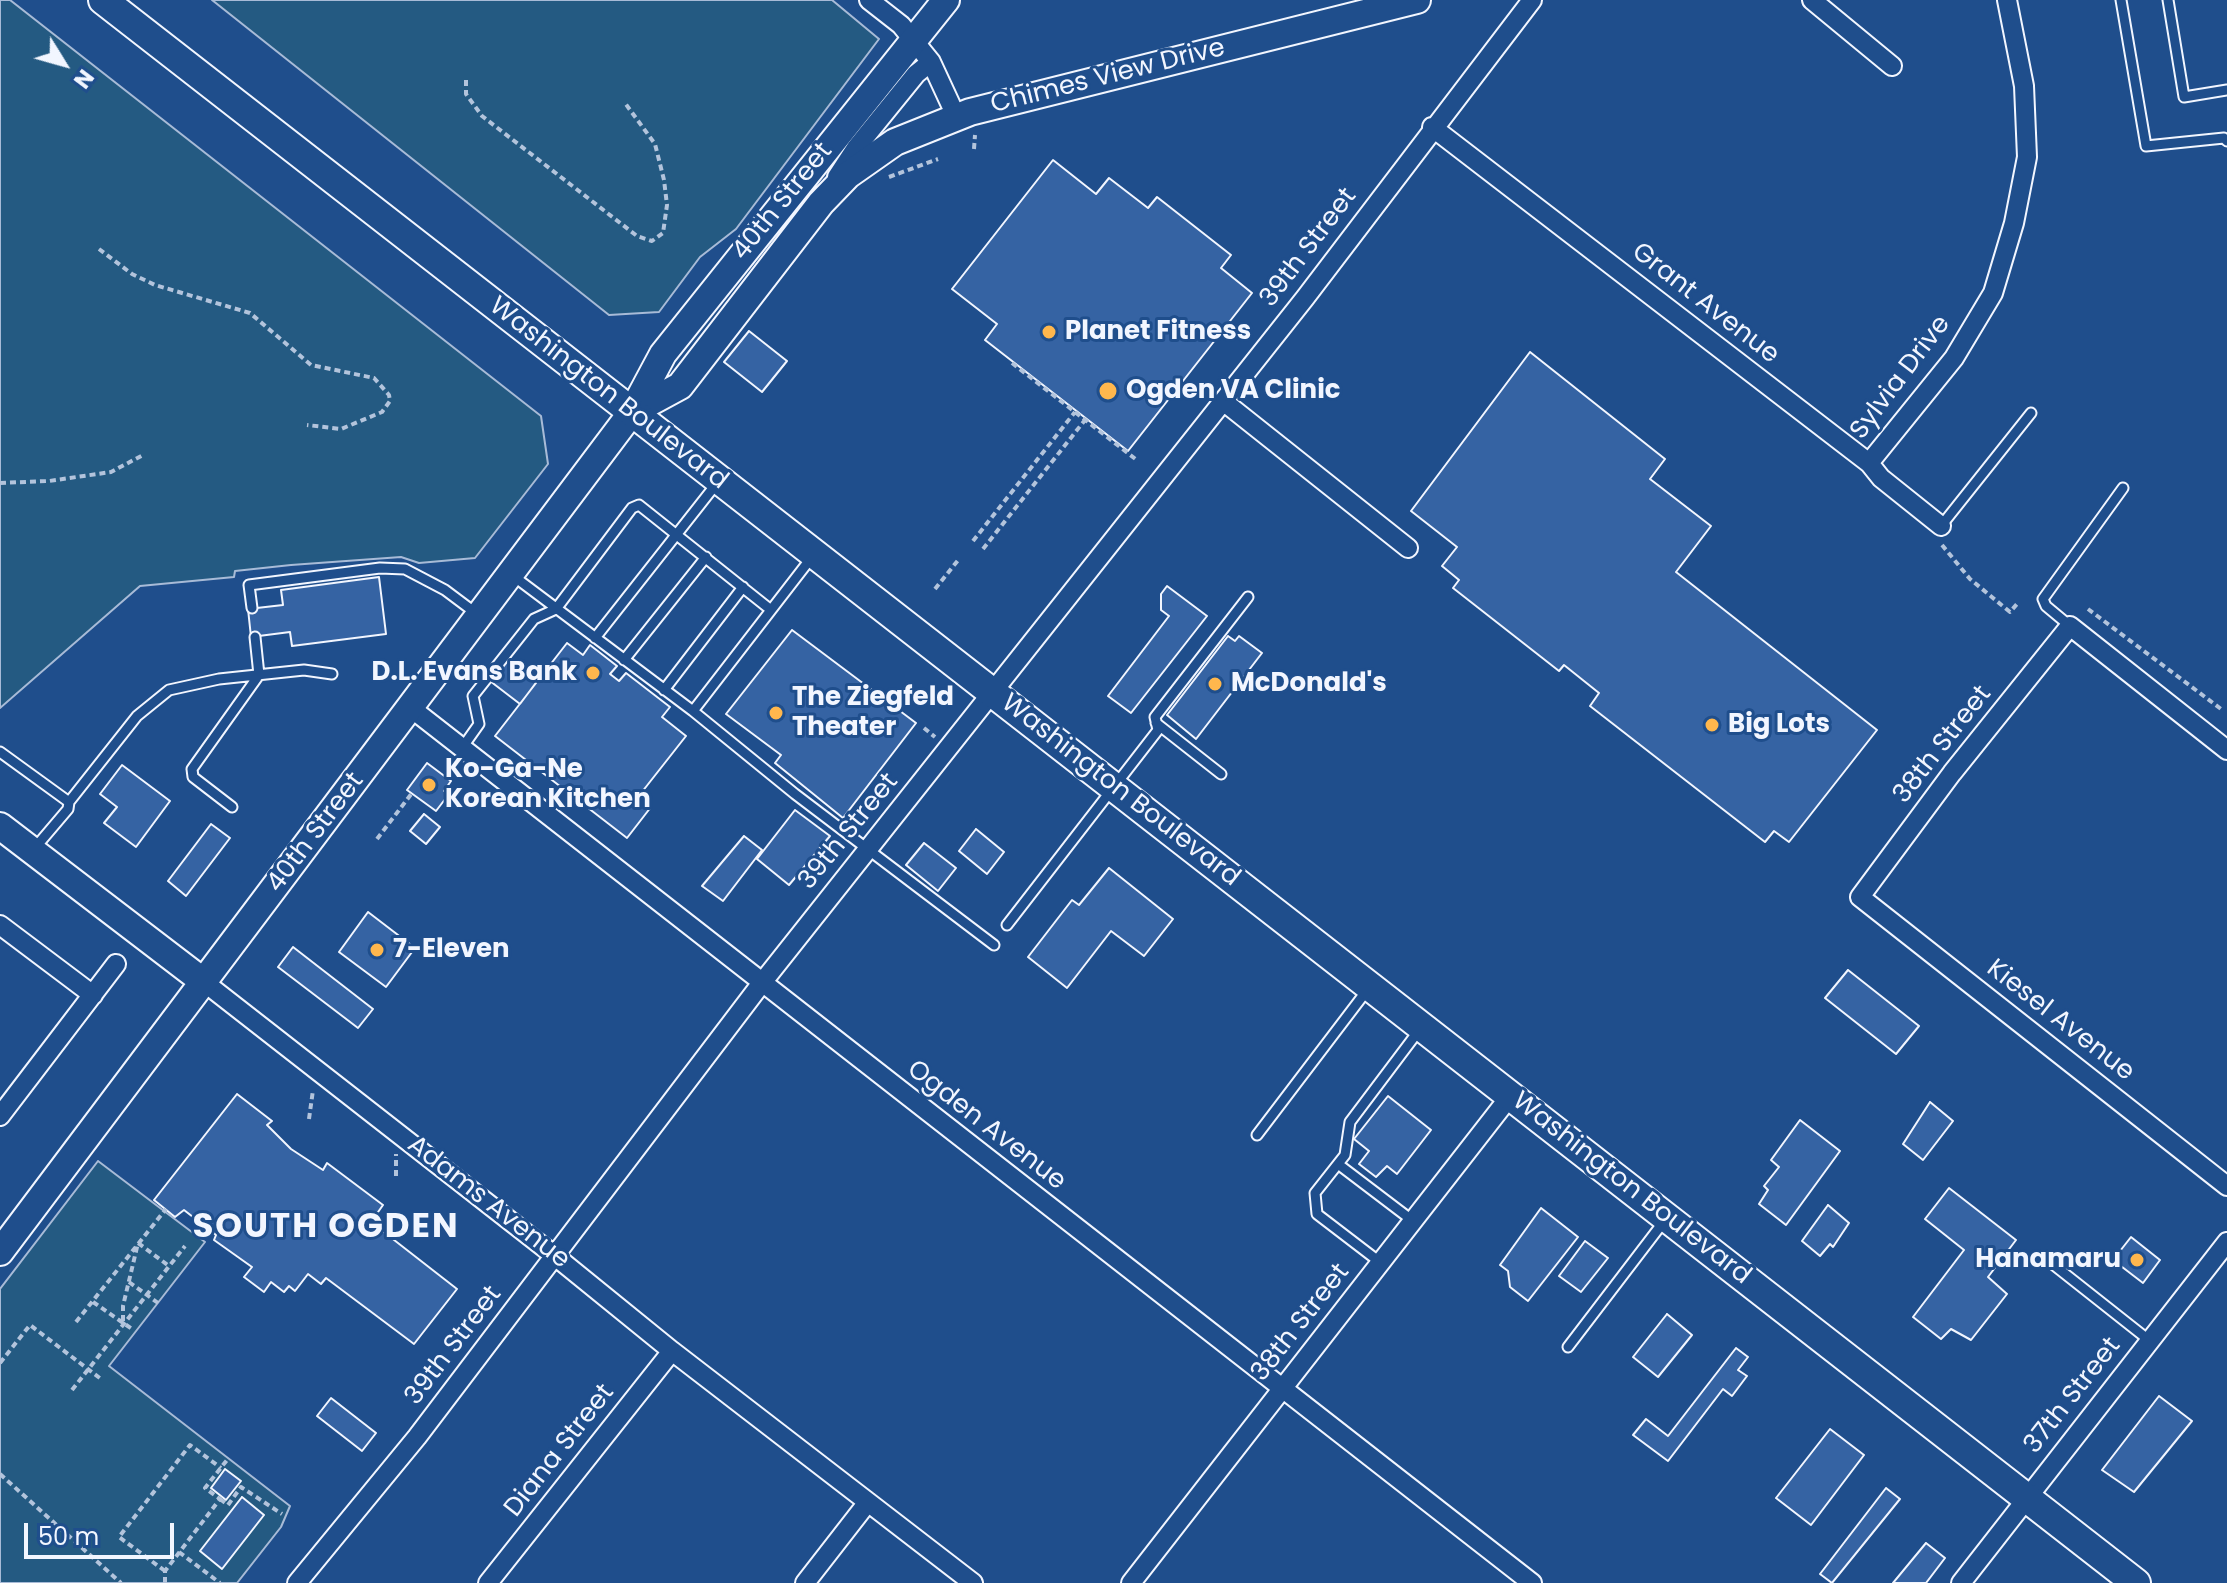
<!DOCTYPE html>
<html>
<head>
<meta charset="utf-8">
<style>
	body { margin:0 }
	#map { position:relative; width:2227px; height:1583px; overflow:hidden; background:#1f4e8c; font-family:Poppins,sans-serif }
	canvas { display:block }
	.north { position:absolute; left:24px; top:24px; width:80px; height:80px; -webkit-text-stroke:6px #1f4e8c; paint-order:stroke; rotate:127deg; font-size:22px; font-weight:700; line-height:32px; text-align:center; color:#f2f6ff }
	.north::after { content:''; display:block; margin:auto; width:28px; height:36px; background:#f2f6ff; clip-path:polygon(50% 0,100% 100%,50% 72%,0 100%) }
	.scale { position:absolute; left:24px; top:1523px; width:150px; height:36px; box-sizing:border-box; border:4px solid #f2f6ff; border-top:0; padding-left:10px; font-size:24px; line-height:28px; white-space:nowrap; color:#f2f6ff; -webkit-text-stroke:6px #1f4e8c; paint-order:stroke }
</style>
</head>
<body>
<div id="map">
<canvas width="2227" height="1583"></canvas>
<div class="north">N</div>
<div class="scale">50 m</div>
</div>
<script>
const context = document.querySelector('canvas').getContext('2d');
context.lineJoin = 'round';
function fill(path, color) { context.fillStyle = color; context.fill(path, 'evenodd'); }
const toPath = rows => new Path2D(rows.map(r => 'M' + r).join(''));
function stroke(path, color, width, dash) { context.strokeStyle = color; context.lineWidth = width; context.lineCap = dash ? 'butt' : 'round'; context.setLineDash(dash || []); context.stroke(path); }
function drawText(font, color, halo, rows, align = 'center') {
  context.font = font + ' Poppins,sans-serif'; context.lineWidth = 6; context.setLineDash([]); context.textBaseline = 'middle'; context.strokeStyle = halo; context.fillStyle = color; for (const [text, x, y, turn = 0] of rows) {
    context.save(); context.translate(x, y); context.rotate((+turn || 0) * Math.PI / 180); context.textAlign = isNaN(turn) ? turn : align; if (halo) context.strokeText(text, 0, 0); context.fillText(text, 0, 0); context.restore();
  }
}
const green = toPath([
	[0,0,10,0,541,416,548,464,475,558,419,563,401,557,291,565,235,571,234,577,140,586,0,708,0,0],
	[212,0,832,0,879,39,736,229,700,257,659,312,609,315,212,0],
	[98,1161,205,1242,109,1366,290,1506,281,1527,237,1583,0,1583,0,1289,98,1161]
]);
const building = toPath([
	[1053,160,1096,194,1109,178,1148,208,1157,197,1231,255,1221,268,1252,293,1128,451,985,340,997,324,952,289,1053,160],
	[749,331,787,361,762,392,724,362,749,331],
	[1530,352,1665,459,1650,479,1711,526,1676,572,1877,730,1789,842,1774,831,1765,842,1590,706,1599,693,1564,665,1559,671,1453,588,1459,580,1442,566,1457,547,1411,511,1530,352],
	[379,577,386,634,292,646,290,632,251,637,248,609,283,605,281,590,379,577],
	[1167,586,1207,616,1131,713,1108,696,1169,616,1161,610,1161,594,1167,586],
	[792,630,916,723,843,818,775,763,781,755,726,714,792,630],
	[1228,636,1235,641,1239,636,1262,653,1196,739,1167,715,1228,636],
	[567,643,583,655,590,645,617,666,610,674,619,681,626,673,670,707,662,717,686,736,638,797,651,807,627,838,495,736,567,643],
	[509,657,538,680,520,704,490,681,509,657],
	[427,763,451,781,444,791,449,794,436,811,407,790,427,763],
	[122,765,170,801,136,847,104,823,117,807,100,794,122,765],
	[795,810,830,836,789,885,757,859,795,810],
	[424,814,440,827,426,844,410,831,424,814],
	[211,824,230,838,186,896,168,881,211,824],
	[976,829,1004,852,987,874,959,851,976,829],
	[744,836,762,850,723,901,702,886,744,836],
	[924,843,956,868,938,891,906,865,924,843],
	[1109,868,1173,919,1144,956,1111,931,1067,988,1028,957,1072,900,1079,905,1109,868],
	[368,912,415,948,386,987,339,952,368,912],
	[293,947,373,1009,358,1028,278,967,293,947],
	[1848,970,1919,1026,1896,1054,1825,998,1848,970],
	[237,1094,272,1121,267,1125,291,1149,323,1170,327,1163,383,1205,371,1222,457,1289,414,1344,326,1278,321,1284,308,1274,295,1291,289,1286,284,1292,271,1282,264,1292,244,1277,252,1267,214,1240,216,1235,184,1210,175,1217,154,1200,237,1094],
	[1388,1096,1431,1130,1397,1174,1387,1166,1376,1177,1359,1164,1369,1151,1354,1139,1388,1096],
	[1930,1102,1953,1121,1923,1160,1903,1144,1930,1102],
	[1800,1120,1840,1151,1786,1225,1759,1204,1768,1190,1764,1186,1779,1167,1771,1160,1800,1120],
	[1949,1188,2016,1240,1988,1277,2007,1294,1971,1340,1951,1329,1941,1339,1913,1317,1964,1250,1925,1219,1949,1188],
	[1828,1205,1849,1223,1833,1247,1830,1244,1820,1256,1802,1241,1828,1205],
	[1541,1208,1578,1237,1528,1301,1510,1287,1508,1271,1500,1265,1541,1208],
	[2131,1237,2160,1260,2143,1283,2113,1260,2131,1237],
	[1585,1241,1608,1258,1581,1292,1559,1276,1585,1241],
	[1667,1314,1692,1335,1658,1377,1633,1357,1667,1314],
	[1736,1348,1748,1357,1738,1370,1747,1376,1732,1396,1723,1389,1668,1461,1633,1435,1646,1419,1668,1436,1736,1348],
	[2159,1396,2192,1421,2134,1492,2102,1470,2159,1396],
	[331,1398,376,1433,362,1451,317,1416,331,1398],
	[1830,1429,1864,1455,1811,1525,1776,1498,1830,1429],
	[225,1469,241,1481,226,1500,211,1488,225,1469],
	[1886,1488,1900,1499,1832,1583,1820,1574,1886,1488],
	[242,1497,264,1515,222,1569,200,1551,242,1497],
	[1926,1543,1945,1558,1926,1583,1893,1583,1926,1543]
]);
const path = toPath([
	[466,80,466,94,482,116,637,236,652,241,663,233,667,205,664,180,655,144,625,103],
	[974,149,975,135],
	[889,177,938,159],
	[99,249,132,274,155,285,250,313,311,365,374,378,389,395,390,401,382,412,341,429,307,425],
	[1012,363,1138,461],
	[0,483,49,481,111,472,143,455],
	[973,541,1075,412],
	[1942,545,1970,579,2010,612,2017,604],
	[983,549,1085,420],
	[935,589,959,559],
	[2088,609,2221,709],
	[924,728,935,737],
	[377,839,412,793],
	[309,1119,313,1090],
	[396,1176,396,1154],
	[129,1282,158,1303],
	[93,1302,132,1329],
	[123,1321,123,1306,138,1243,169,1266],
	[76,1322,166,1209],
	[0,1363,30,1325,101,1379],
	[72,1390,185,1246],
	[0,1474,121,1583],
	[220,1499,228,1505,241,1487,282,1514],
	[179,1552,220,1583],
	[165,1571,119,1537,190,1445,221,1468],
	[165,1583,165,1571,220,1499,205,1488,227,1460]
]);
const lane = toPath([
	[2121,0,2146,146,2224,138,2227,141],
	[2168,0,2184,97,2227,90],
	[1941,526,2031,413],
	[512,575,693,711,812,557],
	[252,608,249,585,380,568,405,569,445,590,477,614],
	[2070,626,2046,606,2043,599,2123,488],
	[595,638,717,483],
	[624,660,706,557],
	[664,690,743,587],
	[693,711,795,794,994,945],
	[1156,723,1221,774],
	[462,748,479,724,473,696,534,619,556,609,632,508,639,505,771,610],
	[0,752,69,802,68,809,34,849],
	[69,802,137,716,169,690,219,679,304,670,332,674],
	[232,807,193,777,192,769,259,675,255,637],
	[1007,925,1158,730,1155,717,1248,597],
	[1257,1135,1368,989],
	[1338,1164,1413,1221],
	[2050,1262,2150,1341],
	[1381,1263,1317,1214,1315,1193,1345,1155,1350,1122,1420,1029],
	[1568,1347,1665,1220]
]);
const street = toPath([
	[869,0,901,25,931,62,956,116],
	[1812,0,1892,66],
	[1432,127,1869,463,1881,478,1941,526],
	[837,177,856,148,916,74,931,62],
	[1223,401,1408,548],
	[1869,463,1954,358,1993,293,2014,223,2027,157,2024,86,2007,0],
	[411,708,1532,1583],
	[2227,750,2070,626,1952,773,1860,897,2227,1186],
	[0,925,93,995],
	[204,982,555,1256,672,1351,973,1583],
	[0,1116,116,964],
	[297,1583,417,1437,761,984,1305,298,1532,0],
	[488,1583,672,1351],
	[805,1583,868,1502],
	[1131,1583,1511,1095],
	[1961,1583,2227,1242]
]);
const secondary = toPath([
	[632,412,680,386,821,203,848,175,895,142,970,112,1417,0],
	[0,826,204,982],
	[0,1252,632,412,663,354,946,0]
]);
const primary = toPath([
	[103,0,2136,1583]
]);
const markers = [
	[1049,332,8,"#ffb74d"],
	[1108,391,10,"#ffb74d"],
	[593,673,8,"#ffb74d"],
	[1215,684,8,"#ffb74d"],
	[776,713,8,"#ffb74d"],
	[1712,725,8,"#ffb74d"],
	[429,785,8,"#ffb74d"],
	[377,950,8,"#ffb74d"],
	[2137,1260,8,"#ffb74d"]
];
const streetNames = [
	["Chimes View Drive",1108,77,-14],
	["40th Street",783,202,-51],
	["39th Street",1309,248,-53],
	["Grant Avenue",1705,304,38],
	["Sylvia Drive",1901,378,-53],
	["Washington Boulevard",608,394,38],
	["38th Street",1943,745,-52],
	["Washington Boulevard",1120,791,38],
	["39th Street",849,832,-51],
	["40th Street",316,833,-53],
	["Kiesel Avenue",2060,1021,38],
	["Ogden Avenue",986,1126,38],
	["Washington Boulevard",1631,1189,38],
	["Adams Avenue",488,1203,38],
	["38th Street",1301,1323,-52],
	["39th Street",454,1346,-53],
	["37th Street",2073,1396,-52],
	["Diana Street",560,1451,-52]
];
const poiNames = [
	["Planet Fitness",1065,332],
	["Ogden VA Clinic",1126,391],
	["D.L. Evans Bank",577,673,"right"],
	["McDonald's",1231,684],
	["The Ziegfeld",792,698],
	["Theater",792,728],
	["Big Lots",1728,725],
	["Ko-Ga-Ne",445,770],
	["Korean Kitchen",445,800],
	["7-Eleven",393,950],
	["Hanamaru",2121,1260,"right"]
];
const districtNames = [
	["SOUTH OGDEN",326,1228]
];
fill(green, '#245a82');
stroke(green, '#a8bbd7', 2);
fill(building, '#3563a3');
stroke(building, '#f2f6ff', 2);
stroke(lane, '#f2f6ff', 13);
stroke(street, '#f2f6ff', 22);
stroke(secondary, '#f2f6ff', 30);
stroke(primary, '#f2f6ff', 32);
stroke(path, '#b3c4dc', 4, [6, 4]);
stroke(lane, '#1f4e8c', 9);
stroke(street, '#1f4e8c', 18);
stroke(secondary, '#1f4e8c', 26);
stroke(primary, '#1f4e8c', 28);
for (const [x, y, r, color] of markers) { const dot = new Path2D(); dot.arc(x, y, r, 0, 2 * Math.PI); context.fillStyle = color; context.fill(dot); stroke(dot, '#1f4e8c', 3); }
drawText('26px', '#f2f6ff', '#1f4e8c', streetNames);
drawText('bold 26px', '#f2f6ff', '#1f4e8c', poiNames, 'left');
context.letterSpacing = '2px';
drawText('bold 34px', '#f2f6ff', '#1f4e8c', districtNames);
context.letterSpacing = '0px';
</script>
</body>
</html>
